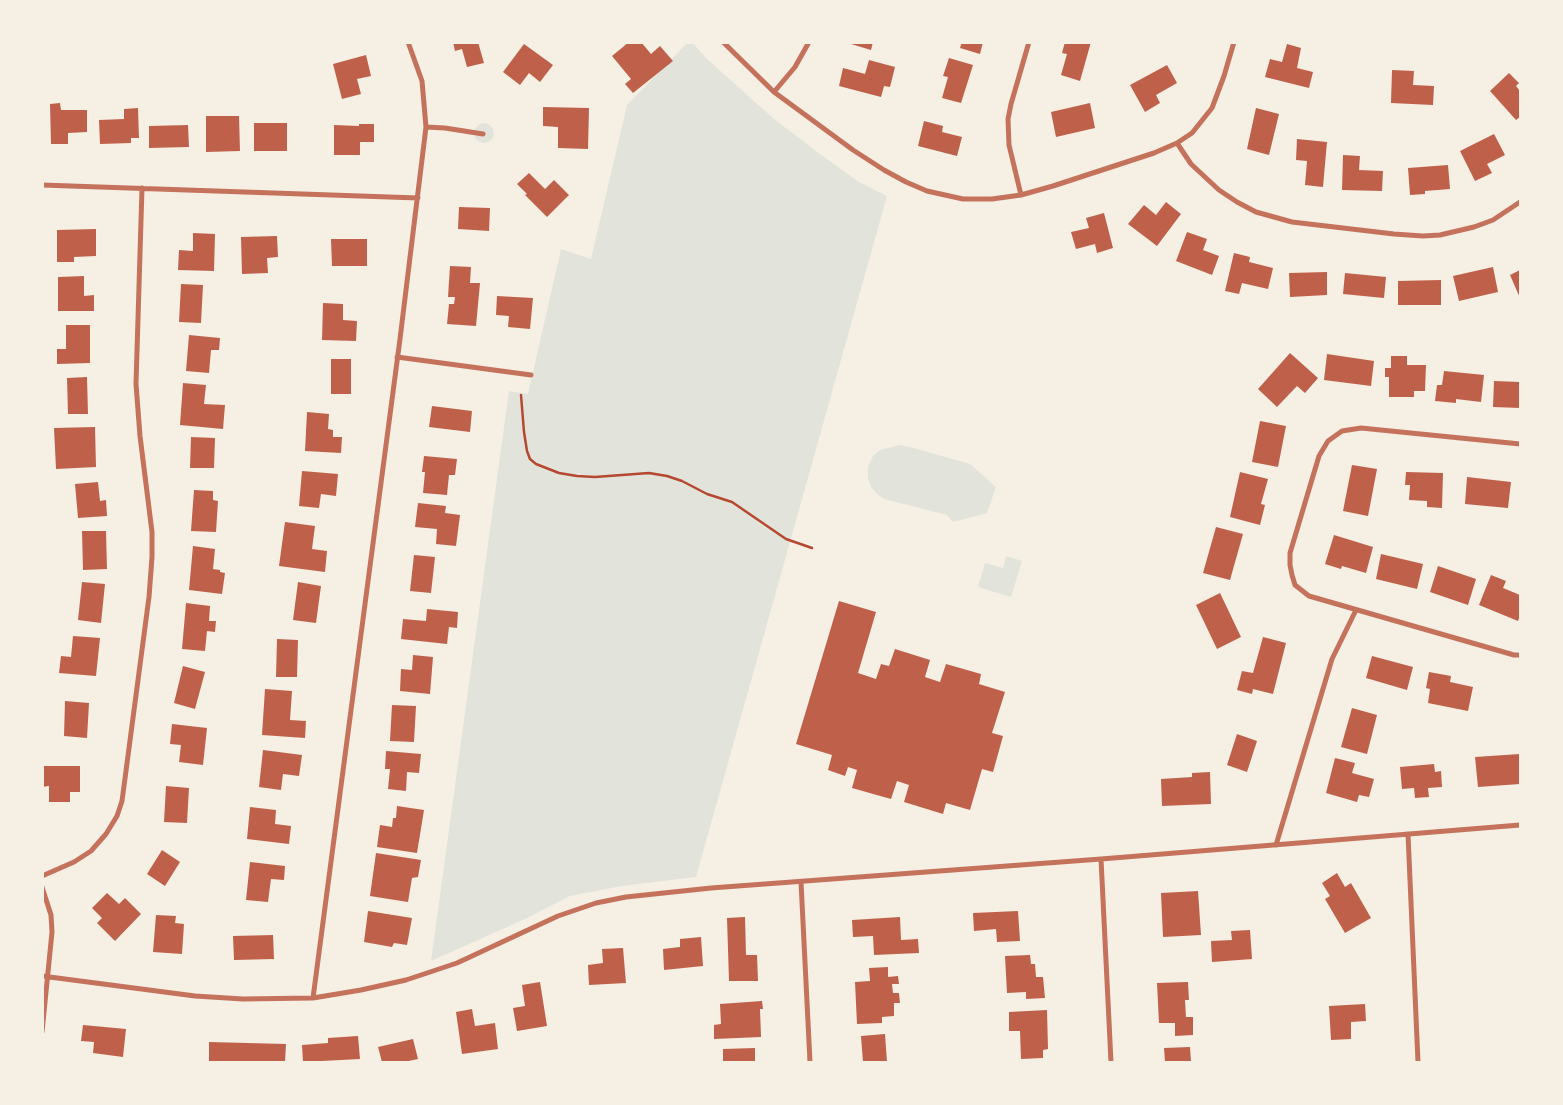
<!DOCTYPE html>
<html>
<head>
<meta charset="utf-8">
<style>
	body { margin:0 }
	#map { position:relative; width:1563px; height:1105px; overflow:hidden; background:#f6efe4; font-family:Signika,sans-serif }
	canvas { display:block }
	.frame { position:absolute; inset:0; border:44px solid #f6efe4; pointer-events:none }
</style>
</head>
<body>
<div id="map">
<canvas width="1563" height="1105"></canvas>
<div class="frame"></div>
</div>
<script>
const context = document.querySelector('canvas').getContext('2d');
context.lineJoin = 'round';
function fill(path, color) { context.fillStyle = color; context.fill(path, 'evenodd'); }
const toPath = rows => new Path2D(rows.map(r => 'M' + r).join(''));
function stroke(path, color, width, dash) { context.strokeStyle = color; context.lineWidth = width; context.lineCap = dash ? 'butt' : 'round'; context.setLineDash(dash || []); context.stroke(path); }
const green = toPath([
	[687,43,693,43,706,58,774,119,820,154,859,182,887,196,696,877,622,886,570,896,525,919,431,961,509,391,528,394,561,249,591,259,627,105],
	'474 133a10 10 0 1 1 20 0a10 10 0 1 1-20 0Z',
	[900,445,910,447,970,464,996,487,987,513,953,522,947,515,884,499,876,493,871,487,868,478,868,467,873,456,880,450],
	[1006,556,1022,561,1011,597,978,587,985,563,1003,568]
]);
const building = toPath([
	[453,42,478,42,484,63,467,67,462,49,455,51],
	[629,42,641,42,651,54,660,46,673,61,633,93,625,84,631,79,612,56],
	[851,42,873,42,871,50,851,44],
	[962,42,983,42,980,54,960,48],
	[1065,42,1091,42,1080,81,1061,75,1067,54,1062,53],
	[524,44,553,65,540,82,529,73,520,85,503,72],
	[1287,44,1301,48,1297,68,1313,72,1309,88,1265,77,1270,59,1282,62],
	[366,55,371,76,357,79,361,94,342,99,333,64],
	[949,58,973,65,961,103,942,98,948,77,943,76],
	[869,60,895,67,890,87,884,86,881,97,839,86,843,68,865,74],
	[1167,65,1177,83,1156,95,1160,103,1145,112,1130,85],
	[1392,70,1414,71,1413,85,1434,86,1433,105,1391,103],
	[1509,73,1519,83,1516,86,1520,91,1520,117,1516,120,1490,91],
	[60,103,61,110,87,110,87,132,68,133,68,144,51,144,50,104],
	[1090,103,1095,128,1056,137,1051,112],
	[543,107,589,108,588,149,558,148,558,127,543,126],
	[138,108,139,138,131,138,131,143,100,144,99,120,124,119,124,109],
	[1256,108,1279,114,1269,155,1247,149],
	[206,116,239,116,240,151,206,152],
	[924,121,943,126,942,132,962,137,957,156,918,146],
	[254,123,287,123,287,151,254,151],
	[359,124,374,124,374,142,360,142,360,155,334,155,334,125,359,126],
	[188,125,189,147,149,148,149,126],
	[1494,134,1505,155,1487,164,1492,173,1475,181,1460,151],
	[1297,139,1327,142,1323,187,1305,185,1307,161,1296,160],
	[1343,155,1360,156,1359,170,1383,171,1382,191,1342,190],
	[1448,165,1450,189,1425,191,1425,194,1410,195,1408,168],
	[529,173,545,189,554,180,569,195,547,217,525,195,527,194,517,184],
	[1166,202,1181,214,1157,246,1128,224,1144,205,1156,215],
	[459,207,490,208,489,231,458,229],
	[1104,213,1113,248,1097,253,1095,244,1076,249,1071,232,1089,228,1086,218],
	[96,229,96,256,74,257,74,262,57,262,57,230],
	[1187,232,1207,239,1203,250,1219,256,1212,275,1176,261],
	[193,233,215,234,214,271,178,270,179,250,193,251],
	[277,236,278,257,267,258,268,273,242,274,241,237],
	[331,239,367,239,367,266,332,266],
	[1234,253,1250,257,1249,262,1273,268,1268,289,1242,283,1239,294,1225,291],
	[450,266,471,267,470,283,480,283,476,326,447,324,449,304,454,304,455,297,448,297],
	[1493,267,1498,292,1459,301,1453,276],
	[1520,270,1520,298,1510,275],
	[1327,272,1327,295,1290,297,1289,273],
	[1345,273,1386,277,1384,298,1343,294],
	[84,276,84,296,94,295,94,311,58,311,58,277],
	[1441,280,1441,305,1398,305,1398,281],
	[181,284,203,285,201,323,179,322],
	[497,296,533,298,530,329,508,327,509,316,496,315],
	[323,303,343,304,343,320,357,321,356,341,322,340],
	[66,325,90,325,90,363,57,364,57,349,66,349],
	[189,335,220,338,219,350,211,350,209,373,186,371],
	[1290,353,1318,378,1305,393,1297,386,1277,407,1258,389],
	[1327,354,1374,361,1371,386,1324,380],
	[1391,356,1407,356,1407,365,1426,365,1425,391,1414,391,1414,397,1389,397,1389,377,1385,377,1385,368,1391,368],
	[331,359,351,359,351,394,331,394],
	[1444,371,1484,375,1481,402,1456,399,1456,403,1435,401,1437,385,1442,385],
	[87,377,88,414,68,414,67,378],
	[1494,381,1520,382,1520,408,1493,407],
	[183,383,206,385,204,404,225,405,223,429,180,425],
	[432,406,472,411,470,432,429,427],
	[307,412,329,414,328,429,333,430,333,437,342,437,341,453,305,451],
	[1260,421,1286,426,1278,467,1252,462],
	[95,427,96,467,56,469,54,428],
	[191,437,215,438,214,468,190,468],
	[424,456,457,459,455,475,449,475,447,495,423,493,425,472,422,472],
	[1352,465,1377,469,1368,516,1343,511],
	[302,471,338,474,336,496,321,494,319,508,299,506],
	[1240,472,1268,479,1261,504,1265,505,1260,525,1230,517],
	[1406,472,1443,473,1442,508,1427,507,1427,501,1409,500,1410,485,1405,485],
	[1467,477,1511,482,1508,508,1465,504],
	[98,482,100,501,106,500,107,516,78,518,75,484],
	[194,490,213,491,213,500,218,501,216,532,191,531],
	[418,503,446,506,445,513,460,515,456,546,436,544,437,529,415,527],
	[285,522,315,526,312,549,327,551,325,572,279,566],
	[1216,527,1243,534,1230,580,1203,573],
	[82,531,106,531,107,569,83,570],
	[1334,535,1373,547,1366,573,1342,566,1341,569,1325,564],
	[193,546,215,549,213,569,220,570,220,572,225,573,222,594,189,590],
	[1381,554,1423,564,1417,589,1376,579],
	[414,555,435,557,431,593,410,591],
	[1438,566,1476,579,1468,605,1430,592],
	[1491,575,1506,581,1503,588,1520,595,1520,615,1518,621,1479,605],
	[82,582,105,584,101,623,78,620],
	[298,582,321,586,316,623,293,620],
	[1220,593,1241,637,1217,649,1196,605],
	[839,601,876,612,858,673,876,679,881,664,889,666,895,649,930,660,925,677,940,682,946,664,981,674,979,684,1005,692,992,733,1003,736,993,772,982,769,970,810,946,803,943,814,904,802,909,785,897,781,891,799,852,788,857,770,848,767,845,776,828,770,832,755,796,744],
	[186,603,210,606,209,621,216,621,215,632,207,631,205,651,182,649],
	[427,609,458,612,457,628,449,627,447,644,401,639,403,619,426,621],
	[73,636,100,638,96,676,59,673,61,656,71,657],
	[1263,637,1286,643,1273,694,1253,689,1252,694,1237,690,1242,671,1253,673],
	[277,639,298,640,297,677,276,677],
	[413,655,433,657,430,694,400,691,401,669,412,670],
	[1372,656,1413,667,1407,690,1366,678],
	[183,666,205,672,195,709,174,703],
	[1429,672,1451,676,1450,682,1473,687,1468,711,1428,703,1430,689,1426,688],
	[265,689,292,691,290,720,306,721,305,738,262,735],
	[65,701,89,703,87,738,64,736],
	[392,705,416,706,414,742,390,741],
	[1352,708,1377,715,1367,754,1341,747],
	[172,724,207,728,203,765,179,762,181,745,170,744],
	[1237,734,1257,741,1247,772,1227,765],
	[263,750,302,755,299,776,283,774,281,790,259,787],
	[386,751,421,754,419,773,407,772,406,791,388,789,390,769,385,769],
	[1520,754,1520,784,1478,787,1475,757],
	[1335,758,1355,763,1352,773,1374,779,1369,797,1359,795,1357,802,1326,793],
	[1434,764,1435,772,1441,771,1442,787,1428,788,1429,797,1415,798,1414,788,1402,789,1400,767],
	[42,766,80,766,80,792,70,792,70,802,49,802,49,786,42,787],
	[1210,772,1211,804,1162,806,1161,779,1192,777,1192,773],
	[166,786,189,788,187,823,164,822],
	[397,806,424,810,417,853,377,847,380,825,392,827,393,818,396,818],
	[250,807,276,810,275,824,291,826,289,844,247,839],
	[162,850,180,862,165,886,147,874],
	[376,853,421,860,418,877,412,878,408,902,370,896],
	[250,862,285,866,284,880,271,879,268,902,246,900],
	[1337,873,1345,887,1351,883,1371,918,1345,933,1325,899,1330,896,1322,883],
	[1198,891,1201,935,1163,937,1161,893],
	[107,893,119,904,125,898,141,914,115,941,97,923,102,918,92,908],
	[368,911,412,918,407,945,394,943,392,947,364,942],
	[1018,911,1020,941,997,942,996,929,974,931,973,913],
	[156,915,176,916,175,923,184,924,182,954,153,952],
	[745,917,746,955,757,955,758,981,729,981,727,918],
	[900,917,901,940,918,939,919,953,874,955,873,936,853,937,852,920],
	[1250,930,1252,959,1212,962,1211,941,1232,940,1231,931],
	[273,935,274,959,234,960,233,936],
	[701,937,703,966,664,970,663,949,680,947,680,939],
	[623,948,626,983,589,985,588,965,603,963,602,949],
	[1030,955,1031,964,1035,964,1036,977,1043,977,1045,998,1026,999,1026,992,1007,993,1005,956],
	[888,967,888,977,898,976,899,984,892,984,893,993,899,993,900,1003,894,1003,894,1016,882,1017,882,1023,857,1024,855,982,870,981,869,968],
	[540,982,547,1026,517,1031,513,1008,525,1006,522,985],
	[1188,982,1189,1000,1185,1000,1186,1017,1193,1017,1193,1035,1175,1036,1175,1023,1159,1023,1157,983],
	[762,1001,763,1009,760,1009,761,1037,714,1039,714,1025,721,1024,720,1004],
	[1365,1004,1366,1021,1351,1022,1351,1039,1331,1040,1329,1006],
	[472,1009,475,1026,495,1023,498,1049,462,1054,456,1012],
	[1047,1010,1048,1049,1043,1050,1043,1058,1021,1059,1020,1031,1009,1031,1009,1012],
	[83,1025,126,1029,123,1057,93,1053,94,1042,81,1041],
	[885,1034,887,1062,863,1062,861,1036],
	[358,1036,360,1059,303,1062,302,1045,328,1043,328,1038],
	[413,1039,418,1059,404,1062,382,1062,378,1047],
	[209,1042,286,1044,285,1062,209,1062],
	[1190,1047,1191,1062,1165,1062,1164,1048],
	[755,1048,755,1062,723,1062,723,1049]
]);
const path = toPath([
	[521,395,524,432,527,451,530,459,536,464,559,473,577,476,595,477,649,473,667,476,682,481,707,494,732,502,786,539,812,548]
]);
const minor = toPath([
	[723,42,774,92,853,150,884,170,906,182,927,191,963,199,992,199,1021,195,1053,186,1154,153,1177,143,1192,133,1212,108,1224,76,1234,42],
	[774,92,795,67,809,42],
	[426,127,445,128,483,134],
	[1177,143,1191,164,1219,190,1237,202,1256,212,1292,222,1394,234,1423,236,1440,235,1474,227,1493,220,1520,202],
	[42,185,418,198],
	[1021,195,1009,145,1008,119,1011,104,1029,42],
	[397,357,531,375],
	[1520,444,1361,428,1342,431,1328,441,1319,456,1290,553,1290,565,1292,575,1295,585,1309,596,1514,655,1520,655],
	[1408,834,1418,1062],
	[1276,845,1332,659,1356,610],
	[1101,859,1111,1062],
	[42,876,74,862,91,851,106,834,117,816,122,801,149,597,152,557,152,532,140,436,136,384,142,188],
	[801,882,810,1062],
	[42,887,51,915,52,932,42,1032],
	[42,976,195,996,243,999,313,998,361,990,406,980,457,963,558,916,596,903,626,897,711,888,1101,859,1520,825],
	[313,998,400,339,426,127,422,81,408,42]
]);
fill(green, '#e2e4dc');
fill(building, '#bf614a');
stroke(path, '#b5482f', 2.5);
stroke(minor, '#c5725c', 5);
</script>
</body>
</html>
